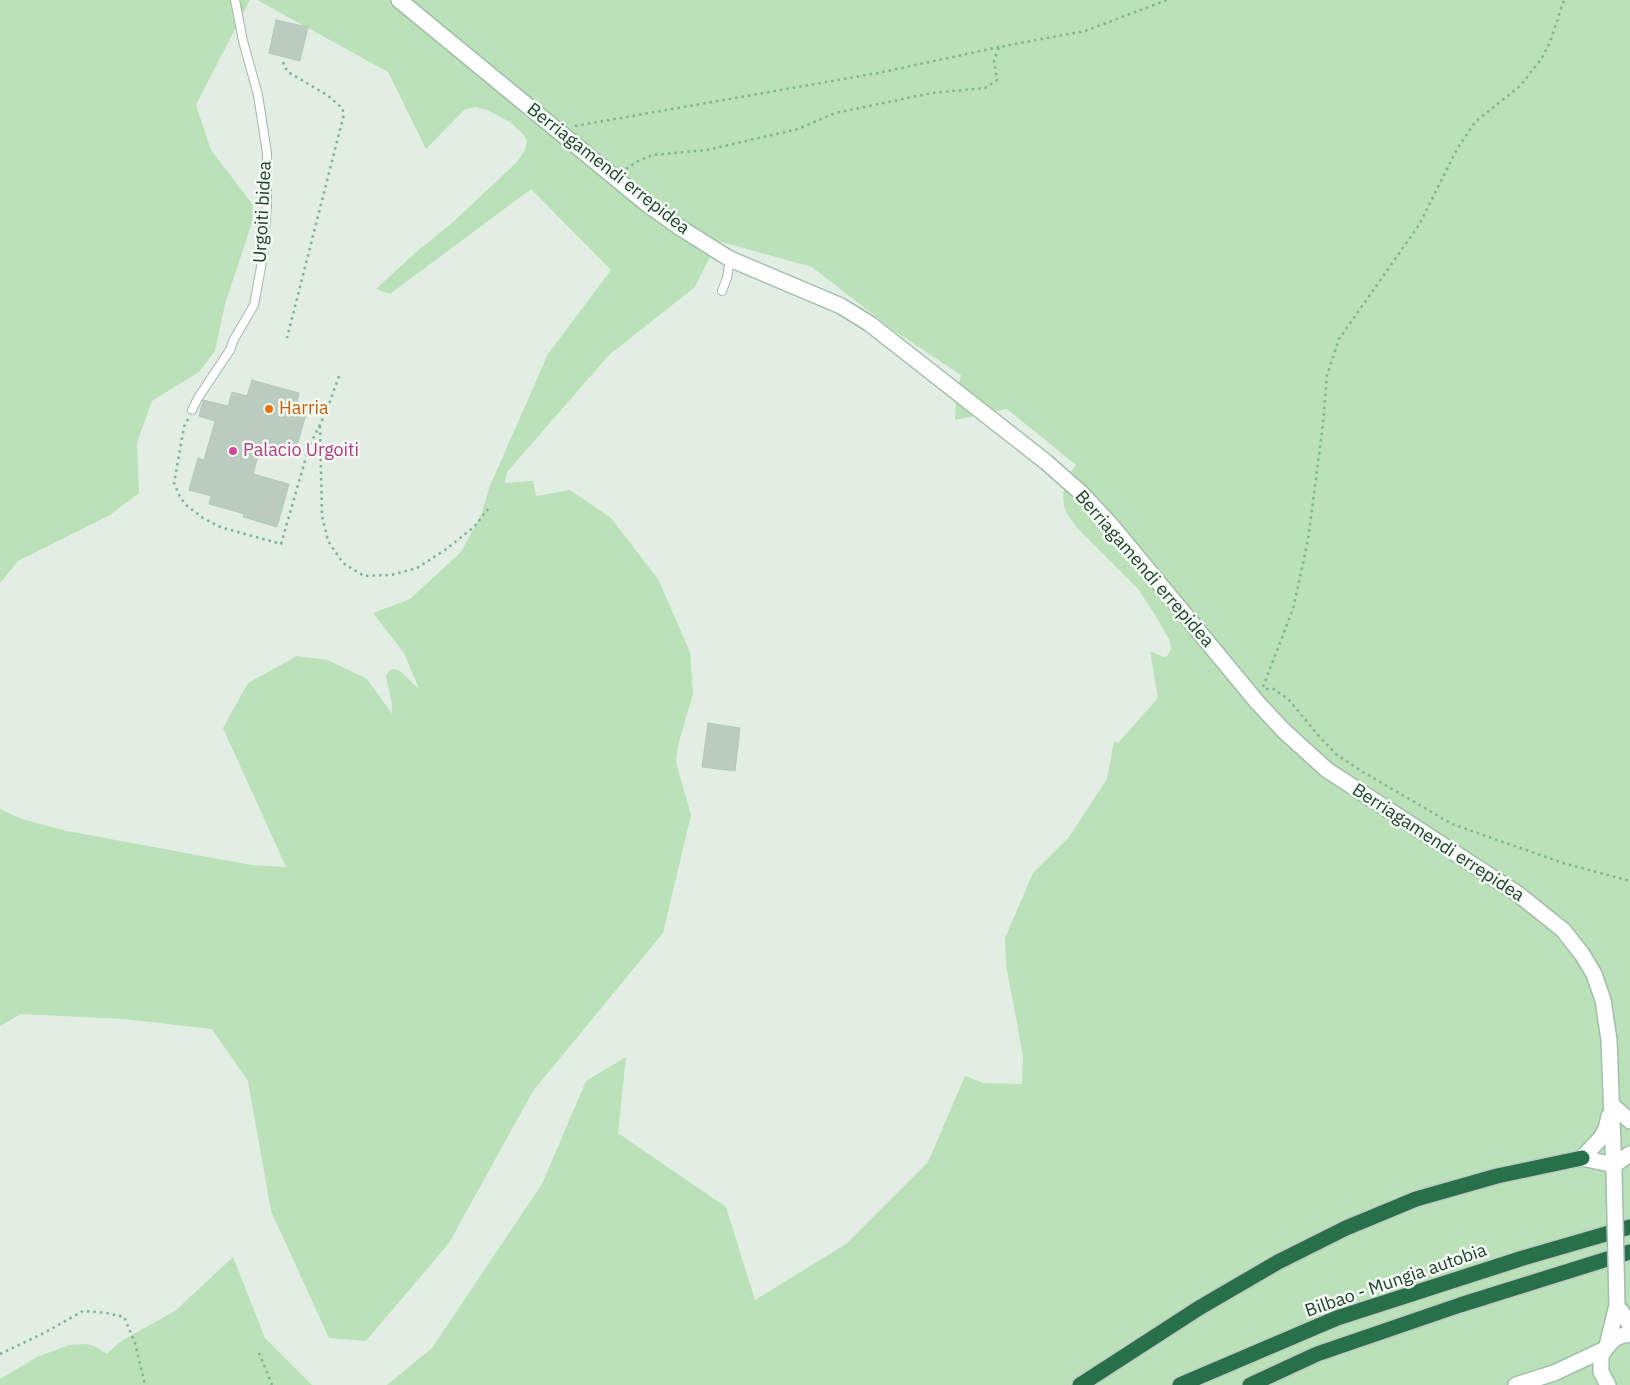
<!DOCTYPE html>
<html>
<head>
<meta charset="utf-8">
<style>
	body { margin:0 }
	canvas { display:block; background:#e2eee4 }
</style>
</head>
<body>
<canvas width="1630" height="1385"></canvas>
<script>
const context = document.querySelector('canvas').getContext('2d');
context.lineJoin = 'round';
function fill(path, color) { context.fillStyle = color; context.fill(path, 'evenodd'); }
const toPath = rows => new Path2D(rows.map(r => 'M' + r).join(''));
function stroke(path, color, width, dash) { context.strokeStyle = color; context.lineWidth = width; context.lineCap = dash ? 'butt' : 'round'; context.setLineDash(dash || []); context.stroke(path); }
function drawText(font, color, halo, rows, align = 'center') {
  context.font = font + ' "IBM Plex Sans",sans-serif'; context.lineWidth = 5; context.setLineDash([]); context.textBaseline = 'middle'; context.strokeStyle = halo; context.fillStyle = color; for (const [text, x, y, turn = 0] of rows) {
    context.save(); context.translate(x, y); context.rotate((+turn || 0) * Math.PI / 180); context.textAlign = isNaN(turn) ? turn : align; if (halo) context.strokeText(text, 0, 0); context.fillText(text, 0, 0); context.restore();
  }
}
const green = toPath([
	[0,0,250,0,196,105,211,150,253,205,252,223,225,304,215,351,199,372,152,401,137,443,139,493,110,515,18,561,0,583],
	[257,0,1630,0,1630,1385,387,1385,432,1348,542,1184,586,1081,626,1057,618,1133,726,1207,755,1300,846,1244,928,1162,965,1076,984,1083,1022,1084,1023,1056,1006,965,1005,938,1033,873,1069,837,1107,779,1114,741,1118,743,1158,698,1150,651,1163,657,1167,656,1171,649,1170,641,1155,615,1138,589,1078,529,1067,514,1064,506,1063,494,1069,474,1076,465,1007,409,955,420,956,395,961,375,893,330,812,267,718,241,695,287,609,355,507,472,505,483,533,481,536,496,570,490,611,518,658,579,690,652,693,694,678,745,676,762,691,815,663,933,533,1091,449,1243,366,1341,329,1338,271,1211,248,1081,212,1029,124,1019,21,1014,0,1026,0,809,22,819,67,831,251,865,286,867,223,728,248,683,297,656,328,660,367,679,392,714,392,705,386,676,389,670,395,669,400,671,419,689,404,653,373,613,410,599,461,552,482,513,489,488,548,354,611,270,531,189,390,294,376,289,416,252,452,223,517,162,525,150,527,141,524,135,510,122,487,110,475,107,464,110,426,149,388,72],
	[233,1257,265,1338,312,1385,0,1385,0,1379,37,1357,69,1345,87,1344,94,1346,107,1354,121,1341,175,1311]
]);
const building = toPath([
	[276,20,308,27,300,61,269,53,276,20],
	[252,380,299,393,297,404,307,411,294,456,261,446,253,474,289,484,277,527,243,517,244,514,209,504,211,496,189,490,198,458,204,460,215,421,199,416,203,400,228,406,232,392,247,396,252,380],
	[708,723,740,728,735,771,702,767,708,723]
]);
const path = toPath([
	[283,62,284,66,288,72,327,95,342,108,344,114,287,338],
	[575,126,878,73,999,47],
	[626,169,638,161,653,155,707,150,798,129,835,113,932,93,985,88,997,80,994,61,999,47,1085,31,1167,0],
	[188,419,184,427,174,483,180,497,186,505,203,518,220,527,281,544,309,447,327,410,339,376],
	[320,426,322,516,328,541,343,563,364,576,391,575,417,568,445,550,474,527,488,509],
	[1263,687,1293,609,1308,540,1323,424,1327,375,1339,339,1419,225,1457,149,1475,122,1520,86,1542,58,1550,42,1564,0],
	[1266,689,1274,689,1289,700,1318,735,1337,755,1363,772,1452,824,1563,863,1630,881],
	[259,1353,272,1385],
	[0,1354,44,1333,83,1311,107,1313,124,1317,135,1343,145,1385]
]);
const lane = toPath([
	[722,291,727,278,730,259],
	[192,410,198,398,230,350,233,341,254,305,263,256,267,205,267,153,258,95,243,41,235,0]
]);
const secondary = toPath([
	[399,0,647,204,679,227,730,259,841,306,870,324,1046,462,1080,492,1111,525,1257,702,1283,730,1327,770,1518,894,1563,930,1582,954,1594,974,1603,1000,1609,1040,1614,1172],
	[1612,1105,1630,1121],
	[1582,1158,1600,1139,1606,1129,1609,1116],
	[1582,1158,1614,1165],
	[1614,1165,1630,1154],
	[1617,1305,1630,1325],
	[1607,1346,1617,1305],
	[1516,1385,1554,1373,1605,1349],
	[1608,1385,1601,1372,1601,1356,1605,1349,1613,1340,1620,1336,1630,1334]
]);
const highway = toPath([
	[1080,1385,1199,1308,1278,1262,1346,1228,1416,1199,1497,1176,1582,1158],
	[1180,1385,1337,1318,1523,1258,1630,1227],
	[1250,1385,1317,1354,1460,1305,1630,1252]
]);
const secondaryBridge = toPath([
	[1614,1172,1617,1305]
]);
const markers = [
	[269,409,5,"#e8710a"],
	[233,451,5,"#d1479c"]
];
const streetNames = [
	["Berriagamendi errepidea",608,169,38],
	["Urgoiti bidea",263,212,-87],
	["Berriagamendi errepidea",1144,569,49],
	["Berriagamendi errepidea",1438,843,33],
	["Bilbao - Mungia autobia",1396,1281,-19]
];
const foodNames = [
	["Harria",279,409]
];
const hotelNames = [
	["Palacio Urgoiti",243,451]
];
fill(green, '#bae1b8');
fill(building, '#b9ccbf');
stroke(building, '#b3c8b9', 1);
stroke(lane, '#a4b6a9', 10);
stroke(secondary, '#a2bdab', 18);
stroke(highway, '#c1cac4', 18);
stroke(path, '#7fb492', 2.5, [2.5, 4]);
stroke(lane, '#fff', 8);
stroke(secondary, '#fff', 15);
stroke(highway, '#28704a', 15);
stroke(secondaryBridge, '#a2bdab', 18, []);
stroke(secondaryBridge, '#fff', 15);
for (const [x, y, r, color] of markers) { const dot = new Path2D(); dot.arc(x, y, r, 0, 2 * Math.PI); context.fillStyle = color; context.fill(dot); stroke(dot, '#f3faf4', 2); }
drawText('18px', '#20402d', '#f3faf4', streetNames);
drawText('18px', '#c56008', '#f3faf4', foodNames, 'left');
drawText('18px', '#b23c85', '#f3faf4', hotelNames, 'left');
</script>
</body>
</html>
